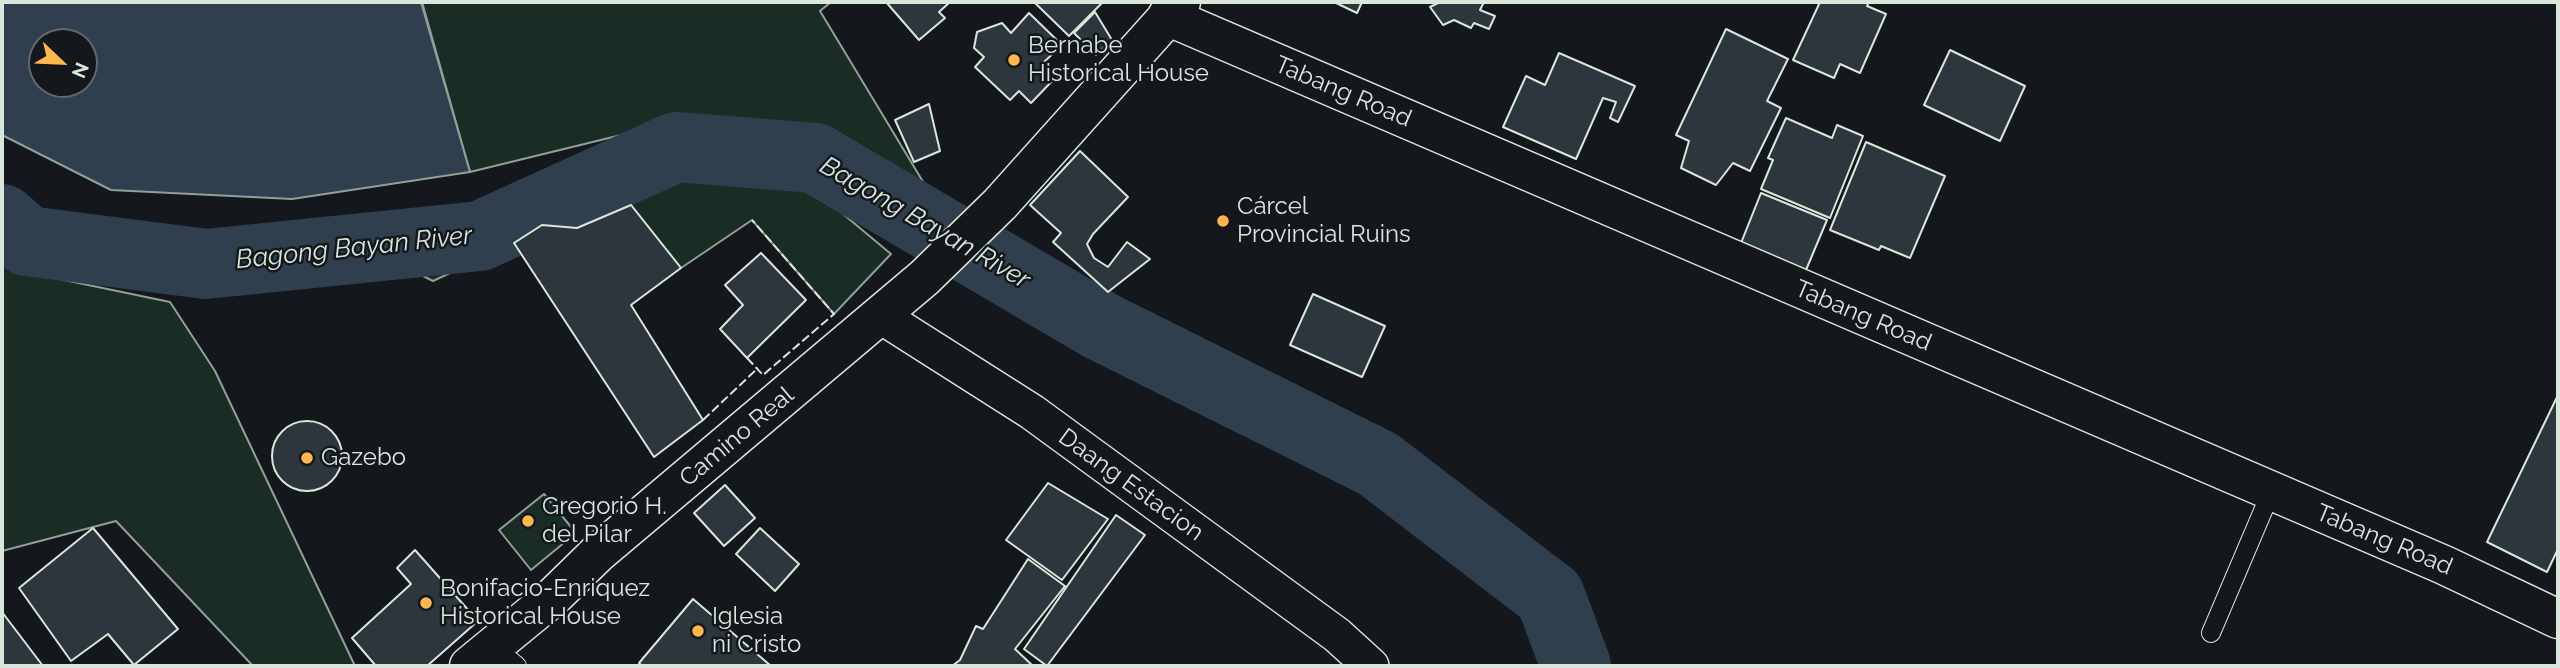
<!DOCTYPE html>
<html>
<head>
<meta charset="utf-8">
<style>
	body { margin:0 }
	#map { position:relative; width:2560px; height:668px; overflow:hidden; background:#14181c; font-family:Raleway,sans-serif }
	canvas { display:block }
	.frame { position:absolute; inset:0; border:4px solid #d8e6dc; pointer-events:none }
	.north { position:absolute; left:28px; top:28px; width:70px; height:70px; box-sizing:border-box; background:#14181c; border:2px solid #626a69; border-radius:50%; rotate:113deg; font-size:19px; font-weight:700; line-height:28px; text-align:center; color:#d8e6dc }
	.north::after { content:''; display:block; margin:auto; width:24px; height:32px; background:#ffb74d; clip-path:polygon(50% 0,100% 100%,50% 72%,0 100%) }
</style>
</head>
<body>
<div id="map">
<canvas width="2560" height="668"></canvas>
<div class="frame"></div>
<div class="north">N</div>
</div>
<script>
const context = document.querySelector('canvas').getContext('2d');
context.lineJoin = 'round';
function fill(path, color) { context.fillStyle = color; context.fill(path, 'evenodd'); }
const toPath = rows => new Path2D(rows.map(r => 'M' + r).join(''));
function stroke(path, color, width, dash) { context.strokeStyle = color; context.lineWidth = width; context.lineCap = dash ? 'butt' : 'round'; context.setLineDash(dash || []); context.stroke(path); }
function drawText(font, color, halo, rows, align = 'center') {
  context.font = font + ' Raleway,sans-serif'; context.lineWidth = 5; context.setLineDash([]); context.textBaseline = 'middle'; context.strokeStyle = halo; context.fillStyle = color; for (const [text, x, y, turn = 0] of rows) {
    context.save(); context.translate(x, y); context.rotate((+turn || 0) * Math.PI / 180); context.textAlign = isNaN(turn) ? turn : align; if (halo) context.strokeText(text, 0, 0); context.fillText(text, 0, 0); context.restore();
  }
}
const green = toPath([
	[422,2,831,2,820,11,928,190,798,143,662,125,470,172,422,2],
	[680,159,794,173,891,254,834,314,752,220,681,268,631,205,577,228,542,225,514,243,433,281,395,262,464,247,680,159],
	[2,256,16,270,170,302,215,371,355,666,253,666,116,521,2,551,2,256],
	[544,494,576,533,531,570,499,530,544,494]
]);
const water = toPath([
	[2,2,421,2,470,172,292,199,111,190,2,135,2,2],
	[42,42,84,42,84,84,42,84,42,42]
]);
const river = toPath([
	[2,219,27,241,206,264,480,236,676,147,815,158,1101,326,1378,464,1550,596,1576,666]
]);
const building = toPath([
	[886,2,950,2,939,12,945,18,919,40,886,2],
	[1034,2,1103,2,1069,36,1034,2],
	[1334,2,1362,2,1357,13,1334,2],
	[1440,2,1484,2,1480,10,1495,16,1489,29,1474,23,1471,28,1454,20,1443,25,1430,7,1440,2],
	[1820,2,1869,2,1867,6,1886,14,1860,73,1840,64,1834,78,1793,60,1820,2],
	[1095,12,1112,40,1096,55,1074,33,1095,12],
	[1029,13,1062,45,1043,63,1056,77,1031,103,1019,91,1010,100,975,67,984,57,974,48,977,32,1002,23,1011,33,1029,13],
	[1726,29,1788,59,1767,101,1781,108,1750,171,1733,163,1716,185,1681,168,1689,141,1676,135,1726,29],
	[1950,50,2025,86,2000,141,1924,105,1950,50],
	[1559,53,1635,86,1618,122,1610,118,1616,102,1603,98,1576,159,1503,127,1526,76,1545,85,1559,53],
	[929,104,940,151,914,162,895,120,929,104],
	[1786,118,1832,138,1837,125,1863,136,1830,218,1761,189,1773,160,1768,158,1786,118],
	[1866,142,1945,176,1910,258,1881,246,1879,250,1830,230,1866,142],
	[1080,151,1128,197,1093,234,1087,244,1094,258,1108,267,1127,242,1150,259,1108,292,1053,242,1061,233,1030,205,1080,151],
	[1761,193,1827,220,1806,270,1741,243,1761,193],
	[631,205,681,268,631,305,703,420,654,457,514,243,542,225,577,228,631,205],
	[761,253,806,300,747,358,720,329,743,305,725,285,761,253],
	[1313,294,1385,326,1362,377,1290,345,1313,294],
	[2558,395,2558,549,2547,572,2487,542,2558,395],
	'272 456a35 35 0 1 1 70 0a35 35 0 1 1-70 0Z',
	[1048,483,1108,519,1062,580,1006,540,1048,483],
	[725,485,755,518,724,546,694,513,725,485],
	[1116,515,1145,535,1047,666,1024,649,1116,515],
	[93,528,178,629,134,665,108,634,71,661,19,588,93,528],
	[760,528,799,564,775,591,736,554,760,528],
	[415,550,478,621,427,666,376,666,352,638,411,584,397,568,415,550],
	[1028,559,1065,586,1015,649,1033,666,952,666,960,660,976,626,983,629,1028,559],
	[693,599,771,666,642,666,639,663,693,599],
	[2,612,43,666,2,666,2,612]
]);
const lane = toPath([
	[2211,633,2271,492],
	[493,646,517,666]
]);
const street = toPath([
	[881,316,1032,412,1337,635,1371,666]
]);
const secondary = toPath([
	[1167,16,2444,565,2558,619],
	[469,666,553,597,598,553,924,278,1000,204,1181,2]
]);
const fence = toPath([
	[747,358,763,375,834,314,752,220],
	[703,420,758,368]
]);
const markers = [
	[1014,60,7,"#ffb74d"],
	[1223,221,7,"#ffb74d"],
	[307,458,7,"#ffb74d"],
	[528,521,7,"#ffb74d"],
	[426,603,7,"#ffb74d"],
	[698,631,7,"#ffb74d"]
];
const poiNames = [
	["Bernabe",1028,46],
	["Historical House",1028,74],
	["Cárcel",1237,207],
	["Provincial Ruins",1237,235],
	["Gazebo",321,458],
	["Gregorio H.",542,507],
	["del Pilar",542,535],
	["Bonifacio-Enriquez",440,589],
	["Historical House",440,617],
	["Iglesia",712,617],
	["ni Cristo",712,645]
];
const streetNames = [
	["Tabang Road",1343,92,23],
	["Tabang Road",1863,316,23],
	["Camino Real",737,437,-40],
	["Daang Estacion",1131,485,36],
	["Tabang Road",2384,540,23]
];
const waterNames = [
	["Bagong Bayan River",925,223,30],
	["Bagong Bayan River",354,248,-6]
];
fill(green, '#1a2d24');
stroke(green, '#939e99', 2);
fill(water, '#2f3f4d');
stroke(water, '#939e99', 2);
stroke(river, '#2f3f4d', 70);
fill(building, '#2c363c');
stroke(building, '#d8e6dc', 2);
stroke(lane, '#d8e6dc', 20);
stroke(street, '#d8e6dc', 38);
stroke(secondary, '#d8e6dc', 41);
stroke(lane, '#14181c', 18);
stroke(street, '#14181c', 35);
stroke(secondary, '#14181c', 38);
stroke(fence, '#d8e6dc', 2, [9, 3.5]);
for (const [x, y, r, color] of markers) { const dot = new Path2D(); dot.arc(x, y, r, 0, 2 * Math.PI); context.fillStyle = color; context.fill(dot); stroke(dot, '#14181c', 2.5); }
drawText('24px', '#d8e6dc', '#14181c', poiNames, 'left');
drawText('24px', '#d8e6dc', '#14181c', streetNames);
drawText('italic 26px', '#d8e6dc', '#14181c', waterNames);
</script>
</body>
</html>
